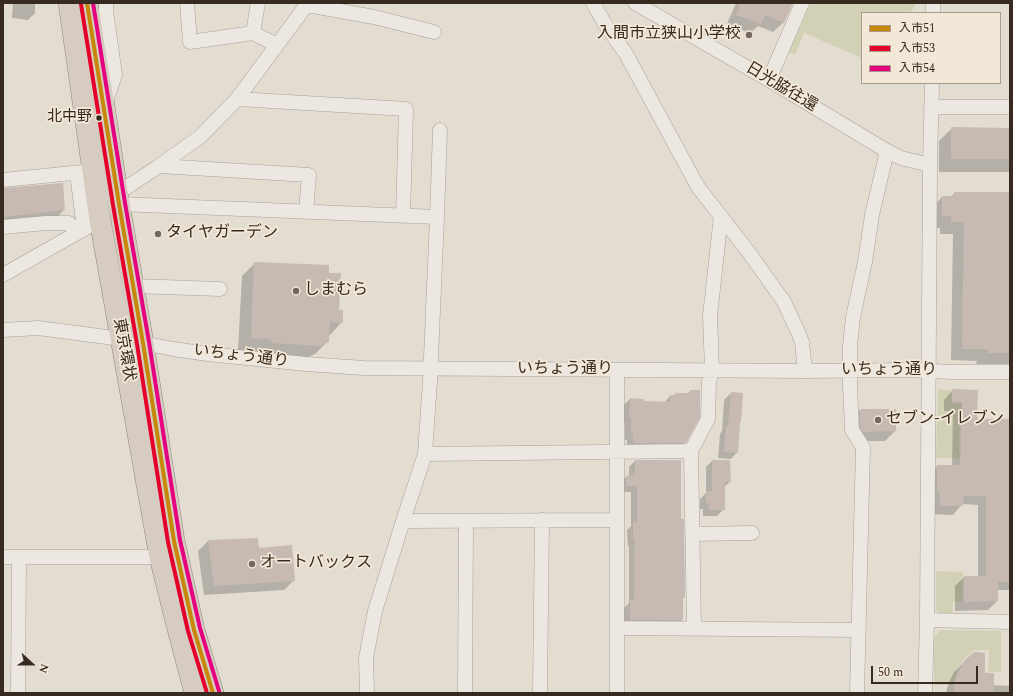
<!DOCTYPE html>
<html>
<head>
<meta charset="utf-8">
<style>
	body { margin:0 }
	#map { position:relative; width:1013px; height:696px; overflow:hidden; background:#e2dcd1; font-family:Spectral,"Noto Sans JP",serif }
	canvas { display:block }
	.frame { position:absolute; inset:0; border:4px solid #372a21; pointer-events:none }
	.legend { position:absolute; left:861px; top:12px; width:140px; height:72px; box-sizing:border-box; background:#f3e8d8; border:1px solid #a89c8f; margin:0; padding:5px 7px; list-style:none; font-size:12px; color:#372a21 }
	.legend li { display:flex; align-items:center; gap:8px; height:20px }
	.legend b { width:20px; border:1px solid #a89c8f }
	.north { position:absolute; left:12px; top:644px; width:40px; height:40px; -webkit-text-stroke:3px #f3e8d8; paint-order:stroke; rotate:111deg; font-size:11px; font-weight:700; line-height:16px; text-align:center; color:#372a21 }
	.north::after { content:''; display:block; margin:auto; width:14px; height:18px; background:#372a21; clip-path:polygon(50% 0,100% 100%,50% 72%,0 100%) }
	.scale { position:absolute; left:871px; top:666px; width:107px; height:18px; box-sizing:border-box; border:2px solid #372a21; border-top:0; padding-left:5px; font-size:12px; line-height:14px; white-space:nowrap; color:#372a21; -webkit-text-stroke:3px #f3e8d8; paint-order:stroke }
</style>
</head>
<body>
<div id="map">
<canvas width="1013" height="696"></canvas>
<div class="frame"></div>
<ul class="legend">
<li><b style="height:5px;background:#c78708"></b>入市51</li>
<li><b style="height:5px;background:#e4002b"></b>入市53</li>
<li><b style="height:5px;background:#e5007d"></b>入市54</li>
</ul>
<div class="north">N</div>
<div class="scale">50 m</div>
</div>
<script>
const context = document.querySelector('canvas').getContext('2d');
context.lineJoin = 'round';
function fill(path, color) { context.fillStyle = color; context.fill(path, 'evenodd'); }
const toPath = rows => new Path2D(rows.map(r => 'M' + r).join(''));
function stroke(path, color, width, dash) { context.strokeStyle = color; context.lineWidth = width; context.lineCap = dash ? 'butt' : 'round'; context.setLineDash(dash || []); context.stroke(path); }
function drawText(font, color, halo, rows, align = 'center') {
  context.font = font + ' Spectral,"Noto Sans JP",serif'; context.lineWidth = 3.5; context.setLineDash([]); context.textBaseline = 'middle'; context.strokeStyle = halo; context.fillStyle = color; for (const [text, x, y, turn = 0] of rows) {
    context.save(); context.translate(x, y); context.rotate((+turn || 0) * Math.PI / 180); context.textAlign = isNaN(turn) ? turn : align; if (halo) context.strokeText(text, 0, 0); context.fillText(text, 0, 0); context.restore();
  }
}
const green = toPath([
	[811,3,916,3,911,13,862,13,862,58,804,33,795,55,789,52],
	[938,389,952,390,951,403,967,404,967,416,960,416,959,451,984,452,984,459,936,458],
	[936,571,963,572,962,602,953,602,952,615,942,615,936,609],
	[940,630,1001,631,1001,672,988,672,989,650,974,650,963,660,957,670,953,685,934,685,934,637]
]);
const shadow = toPath([
	[13,3,35,3,35,13,28,20,12,18],
	[736,3,791,3,783,23,773,32,758,26,750,33,727,24],
	[952,128,1010,129,1010,172,939,172,939,141],
	[3,189,64,210,54,220,3,225],
	[955,193,1010,193,1010,364,976,364,977,361,951,360,953,234,940,234,940,228,931,228,931,209,942,197,950,197],
	[255,263,328,274,342,322,329,336,328,341,315,354,306,358,261,356,256,351,238,350,242,276],
	[953,390,977,420,1010,420,1010,590,997,590,997,601,988,610,955,611,955,586,964,577,978,577,978,505,962,504,953,515,931,514,928,475,937,466,952,466,953,411,944,411,944,400],
	[690,391,699,391,685,442,678,449,627,449,627,440,625,440,625,423,623,423,623,406,630,399,643,402,664,403,670,396,673,396,676,394,688,394],
	[731,393,739,422,737,452,731,459,718,458,720,434,722,431,724,400],
	[860,410,895,431,885,441,853,441,850,420],
	[635,461,680,520,684,597,682,599,682,620,676,626,624,626,624,608,629,603,629,546,628,546,627,530,631,526,631,492,620,492,620,483,626,477,629,476,629,467],
	[712,461,730,482,724,487,724,509,717,516,703,516,703,509,700,509,700,499,706,493,706,467],
	[257,539,259,549,294,580,284,590,204,595,198,551,208,541],
	[964,662,984,674,993,685,1010,686,1010,693,946,693,949,682,954,672]
]);
const building = toPath([
	[735,3,793,3,784,23,765,15,761,24,736,15,740,6],
	[951,127,1010,128,1010,159,951,159],
	[63,183,65,210,3,217,3,188],
	[954,192,1010,192,1010,353,988,353,988,349,962,349,964,222,951,222,951,216,942,216,942,196,954,196],
	[254,262,329,265,329,273,341,273,339,310,343,310,343,323,330,322,329,342,320,346,274,343,269,339,251,338],
	[952,389,978,390,977,417,978,418,978,419,1010,419,1010,582,998,582,998,601,964,602,964,576,986,576,986,496,964,496,963,506,940,506,940,491,937,491,937,465,960,465,962,402,952,402],
	[690,390,700,390,700,417,686,443,633,443,633,434,631,434,631,417,629,417,630,398,644,399,644,401,670,402,670,395,675,395,675,393,690,393],
	[731,392,743,393,741,422,740,422,738,453,724,452,726,426,728,426],
	[860,409,896,409,896,431,863,432,860,427],
	[635,460,681,460,681,519,684,519,685,598,683,598,683,620,630,620,630,600,634,600,635,540,633,540,633,522,637,522,637,486,626,486,626,476,635,475],
	[712,460,730,460,731,482,725,482,725,510,709,510,709,503,706,503,706,491,712,491],
	[258,538,259,548,292,545,295,581,214,586,208,540],
	[974,652,985,653,985,673,994,673,994,693,955,693,954,685,959,671,964,661]
]);
const minor = toPath([
	[187,3,190,42,253,33,277,45],
	[593,3,605,24,626,54,698,187,750,254,784,302,798,332,802,342,805,371],
	[635,3,769,80,887,151,901,158,930,165],
	[307,5,374,17,434,32],
	[933,13,933,3],
	[253,33,258,3],
	[769,80,802,3],
	[237,99,406,109,403,216],
	[105,104,115,75,106,11,106,3],
	[931,107,1010,107],
	[159,166,309,175,306,212],
	[77,173,84,229],
	[3,180,93,171],
	[118,193,159,166,201,136,237,99,308,3],
	[119,204,437,217],
	[3,227,46,223,69,223,77,233],
	[3,275,100,220],
	[133,286,220,289],
	[3,330,38,328,122,339,173,349,208,354,306,364,364,368,805,371,912,370,952,372,1010,372],
	[691,451,694,629],
	[425,454,691,451,708,419,709,382,712,370,710,316,721,216],
	[403,521,617,520],
	[693,534,752,533],
	[3,557,160,557],
	[927,620,1010,622],
	[617,628,859,630],
	[18,693,19,557],
	[367,693,366,658,375,611,403,521,425,454,430,381,437,217,440,130],
	[465,693,466,521],
	[540,693,542,520],
	[617,693,617,370],
	[857,693,863,447,852,430,850,385,850,346,853,317,865,262,872,215,887,151],
	[925,693,927,620,930,165,932,83]
]);
const highway = toPath([
	[69,3,100,220,160,557,177,625,195,693],
	[87,3,104,106,119,204,143,343,174,541,194,630,213,693]
]);
const bus1 = toPath([
	[87,3,119,204,143,343,174,541,194,630,213,693]
]);
const bus2 = toPath([
	[81,4,113,205,137,344,168,542,188,631,207,693]
]);
const bus3 = toPath([
	[93,3,125,203,149,342,180,540,200,628,219,691]
]);
const markers = [
	[749,35,4,"#73685f"],
	[99,118,3.5,"#372a21"],
	[158,234,4,"#73685f"],
	[296,291,4,"#73685f"],
	[878,420,4,"#73685f"],
	[252,564,4,"#73685f"]
];
const busNames = [
	["北中野",92,118]
];
const poiNames = [
	["入間市立狭山小学校",741,35,"right"],
	["タイヤガーデン",166,234],
	["しまむら",304,291],
	["セブン-イレブン",886,420],
	["オートバックス",260,564]
];
const streetNames = [
	["日光脇往還",781,88,31],
	["東京環状",123,350,80],
	["いちょう通り",241,357,7],
	["いちょう通り",565,370],
	["いちょう通り",889,371]
];
fill(green, '#d3d1b5');
fill(shadow, '#0003');
fill(building, '#c6bab2');
stroke(minor, '#a8a199', 15);
stroke(highway, '#8e8780', 22);
stroke(minor, '#ece8e1', 14);
stroke(highway, '#d6ccc2', 21);
stroke(bus1, '#c78708', 4);
stroke(bus2, '#e4002b', 4);
stroke(bus3, '#e5007d', 4);
for (const [x, y, r, color] of markers) { const dot = new Path2D(); dot.arc(x, y, r, 0, 2 * Math.PI); context.fillStyle = color; context.fill(dot); stroke(dot, '#f3e8d8', 1.5); }
drawText('15px', '#372a21', '#f3e8d8', busNames, 'right');
drawText('16px', '#372a21', '#f3e8d8', poiNames, 'left');
drawText('16px', '#372a21', '#f3e8d8', streetNames);
</script>
</body>
</html>
